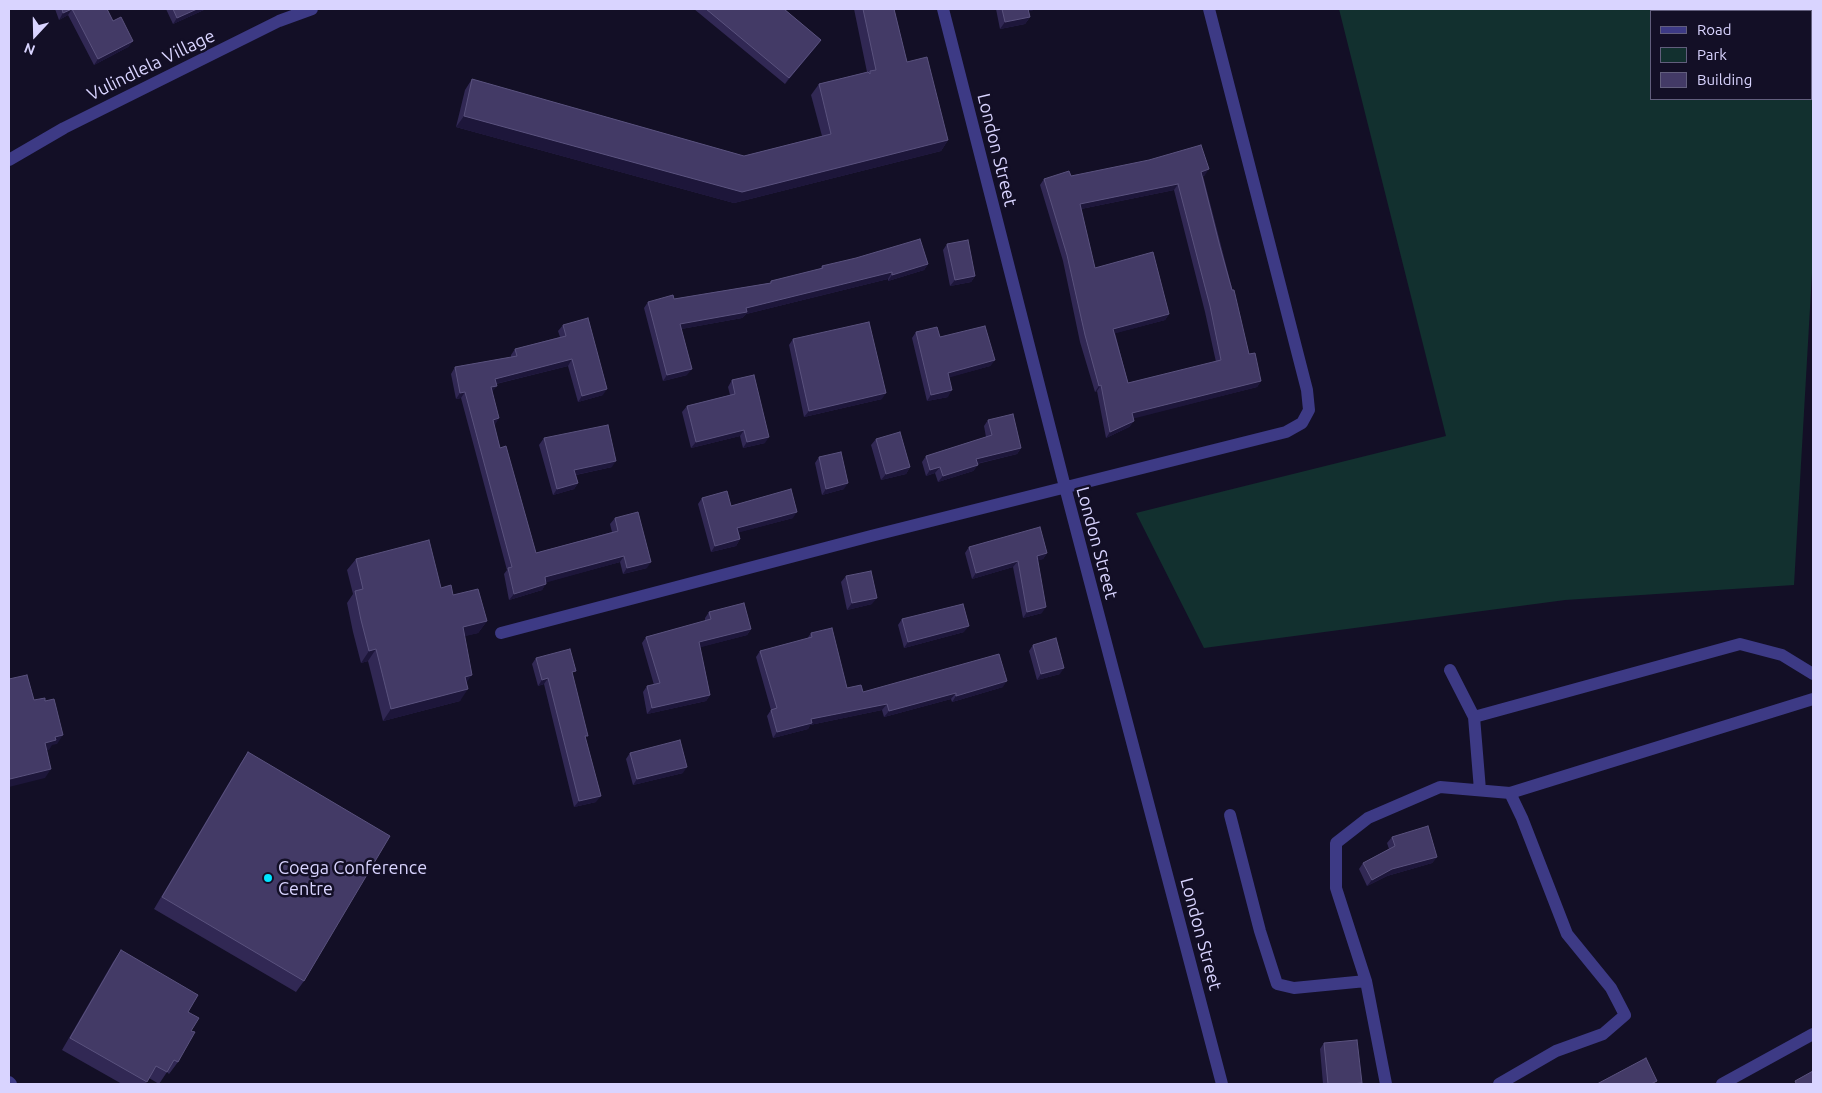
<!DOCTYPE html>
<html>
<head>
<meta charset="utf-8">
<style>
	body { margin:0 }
	#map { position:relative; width:1822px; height:1093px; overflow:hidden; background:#130f26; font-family:Ubuntu,sans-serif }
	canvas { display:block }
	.frame { position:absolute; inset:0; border:10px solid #d9d4ff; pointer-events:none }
	.legend { position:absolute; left:1650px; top:10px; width:162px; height:90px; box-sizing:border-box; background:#130f26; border:1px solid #625e7d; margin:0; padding:6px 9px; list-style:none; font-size:15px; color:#d9d4ff }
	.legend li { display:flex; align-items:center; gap:10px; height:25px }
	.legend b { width:25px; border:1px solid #625e7d }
	.north { position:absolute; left:10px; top:10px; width:50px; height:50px; -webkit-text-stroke:4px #130f26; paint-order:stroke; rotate:201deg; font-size:14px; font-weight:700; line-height:20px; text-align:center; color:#d9d4ff }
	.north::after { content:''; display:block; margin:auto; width:18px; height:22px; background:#d9d4ff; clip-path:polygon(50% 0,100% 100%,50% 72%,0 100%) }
</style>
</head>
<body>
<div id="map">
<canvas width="1822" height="1093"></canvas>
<div class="frame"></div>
<ul class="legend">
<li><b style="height:6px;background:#3d3a85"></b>Road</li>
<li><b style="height:14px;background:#12302f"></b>Park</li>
<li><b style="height:14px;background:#433a66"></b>Building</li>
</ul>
<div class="north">N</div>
</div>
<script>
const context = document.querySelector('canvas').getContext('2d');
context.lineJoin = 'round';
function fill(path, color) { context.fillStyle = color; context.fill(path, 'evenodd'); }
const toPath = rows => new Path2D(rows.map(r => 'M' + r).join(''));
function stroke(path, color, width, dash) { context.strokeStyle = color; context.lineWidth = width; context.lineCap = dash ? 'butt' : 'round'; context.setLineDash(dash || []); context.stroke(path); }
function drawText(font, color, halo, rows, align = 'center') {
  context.font = font + ' Ubuntu,sans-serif'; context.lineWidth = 5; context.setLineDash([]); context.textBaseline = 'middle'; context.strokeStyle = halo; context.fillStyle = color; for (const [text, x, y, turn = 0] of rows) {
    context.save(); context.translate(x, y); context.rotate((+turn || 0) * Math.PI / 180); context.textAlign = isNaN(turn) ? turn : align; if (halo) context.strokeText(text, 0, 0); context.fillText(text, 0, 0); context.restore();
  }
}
const green = toPath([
	[1339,9,1813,9,1813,256,1794,585,1565,600,1204,648,1136,513,1446,436],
	[1651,11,1811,11,1811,99,1651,99]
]);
const minor = toPath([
	[943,9,1065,487,1222,1084],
	[9,160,64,128,279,21,312,9],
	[501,633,871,536,1286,432,1302,423,1309,410,1307,390,1209,9],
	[1450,670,1474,717,1480,790],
	[1474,717,1740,644,1782,655,1813,674],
	[1230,815,1260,931,1277,984,1294,988,1366,981],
	[9,1082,11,1084],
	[1386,1084,1366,981,1336,888,1336,843,1368,818,1440,787,1510,793,1813,699],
	[1499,1084,1556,1051,1603,1034,1625,1015,1611,988,1567,934,1522,818,1510,793],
	[1722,1084,1813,1034]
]);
const wall = toPath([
	[55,9,107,9,113,21,133,41,128,47,94,65,68,15,59,20],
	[166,9,206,9,173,24],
	[694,9,784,9,821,40,785,84],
	[854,9,894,9,907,62,948,140,941,151,734,203,456,127,465,90,472,79,744,156,822,136,811,95,819,84,867,72],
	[996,9,1039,9,1028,11,1030,17,1025,24,1000,29],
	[1205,175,1203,176,1249,354,1261,381,1257,387,1133,418,1134,421,1129,427,1106,438,1097,391,1095,392,1080,342,1063,261,1040,185,1044,179,1071,176],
	[1174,190,1205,312,1216,362,1128,383,1115,333,1165,320,1169,314,1095,268,1081,209],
	[947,244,975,276,971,282,950,286,943,250],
	[928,264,924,270,888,281,888,279,746,314,742,318,681,329,687,375,663,381,644,308,648,302,674,299,770,283,771,281,820,269,822,266],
	[563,325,603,395,578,402,568,366,496,384,492,392,494,425,500,448,536,553,612,532,610,524,615,518,647,568,623,574,620,562,546,582,542,590,509,600,504,574,507,570,461,398,456,399,451,374,455,367,511,357,511,355,515,349,560,337,558,331],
	[916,332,995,360,990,366,949,377,948,397,927,401,912,338],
	[793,339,882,399,804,417,789,345],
	[732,380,765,443,743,448,740,436,691,448,682,412,687,406,730,395,728,387],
	[988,420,1021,448,1017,454,977,464,978,465,973,471,938,482,935,473,926,476,922,462,926,456,986,437,984,426],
	[544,438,612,467,576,475,578,483,574,489,553,495,539,445],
	[876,439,910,467,906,474,881,480,871,445],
	[819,457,844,489,822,495,815,463],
	[702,498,731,506,793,518,739,532,740,539,736,546,711,552,698,504],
	[969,547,1047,553,1043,559,1038,560,1042,613,1023,618,1013,567,972,579,965,553],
	[356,559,441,588,453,595,487,621,478,633,464,636,466,683,460,701,383,721,368,661,361,663,353,632,347,603,353,594,347,570],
	[846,576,872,604,847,610,841,582],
	[709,612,751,629,747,635,700,647,710,695,706,701,647,714,643,692,647,686,654,685,642,643,646,637,705,621,705,618],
	[902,619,964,632,904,648,898,625],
	[811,633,847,688,863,692,1003,687,952,702,951,699,884,717,882,710,810,725,808,729,773,738,767,716,771,710,756,657,760,651,807,639],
	[1033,645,1060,674,1037,680,1029,651],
	[536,658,572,676,596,802,574,807,544,684,538,686,532,664],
	[248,752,304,981,296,992,154,909,240,764],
	[630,753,683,773,633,785,626,759],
	[1392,837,1437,857,1432,863,1387,876,1367,886,1359,869,1363,863,1389,849,1387,843],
	[121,950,188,1012,191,1031,178,1062,169,1074,167,1072,159,1084,149,1078,145,1084,122,1084,62,1050,113,962],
	[1324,1043,1362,1083,1361,1084,1323,1084,1320,1049]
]);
const shadedWall = toPath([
	[72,9,68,15,59,20,63,13],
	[197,9,206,9,173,24,177,18],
	[1026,9,1039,9,1023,12],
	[1030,17,1025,24,1000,29,1005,22],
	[821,40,817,46,785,84,789,78],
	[133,41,128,47,94,65,98,59],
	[464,116,742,192,948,140,941,151,734,203,456,127],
	[1209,169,1205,175,1197,178,1201,172],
	[1178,184,1174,190,1076,210,1080,204],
	[928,264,924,270,888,281,892,275],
	[892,272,888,279,746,314,742,318,676,330,680,324,746,308],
	[975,276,971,282,950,286,955,280],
	[1169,314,1165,320,1109,335,1113,329],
	[572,359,568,366,491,385,495,379],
	[995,360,990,366,944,379,948,373],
	[692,369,687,375,663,381,667,375],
	[1261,381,1257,387,1128,420,1132,413],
	[1101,385,1097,391,1095,392,1099,386],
	[497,386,492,392,491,387],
	[607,389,603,395,578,402,582,396],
	[952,390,948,397,927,401,931,395],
	[465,392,461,398,456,399,460,393],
	[886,393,882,399,804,417,809,411],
	[499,418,495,425,493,420],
	[1134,421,1129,427,1106,438,1110,432],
	[744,430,740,436,691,448,696,442],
	[769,437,765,443,743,448,747,442],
	[1021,448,1017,454,971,465,976,459],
	[616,461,612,467,570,476,574,470],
	[978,465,973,471,938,482,943,476],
	[910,467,906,474,881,480,886,474],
	[940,467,935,473,926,476,930,470],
	[578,483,574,489,553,495,557,489],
	[848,483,844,489,822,495,826,489],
	[797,512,793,518,733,534,737,528],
	[740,539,736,546,711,552,715,546],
	[1047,553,1043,559,1033,562,1037,556],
	[624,556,620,562,541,584,545,577],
	[1018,561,1013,567,972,579,976,573],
	[651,562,647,568,623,574,627,568],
	[546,584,542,590,509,600,514,594],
	[877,598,872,604,847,610,852,603],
	[1046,607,1042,613,1023,618,1027,612],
	[487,621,478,633,454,639,463,627],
	[969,626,964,632,904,648,908,642],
	[751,629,747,635,694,649,699,642],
	[376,649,368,661,361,663,369,651],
	[1064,668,1060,674,1037,680,1041,674],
	[472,675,463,687,465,677],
	[548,678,544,684,538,686,542,680],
	[1007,681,1003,687,952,702,956,696],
	[468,689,460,701,383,721,391,709],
	[956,693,951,699,884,717,889,711],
	[710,695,706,701,647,714,652,708],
	[887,704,882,710,810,725,808,729,773,738,777,732,811,719],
	[63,735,57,744,52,745,49,750,38,752,45,743,55,737],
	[687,767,683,773,633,785,637,779],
	[51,769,45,778,9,787,9,780,10,779],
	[601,796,596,802,574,807,579,801],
	[1437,857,1432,863,1387,876,1367,886,1372,880,1392,869]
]);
const building = toPath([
	[62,9,107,9,113,21,121,17,133,41,98,59,72,9,63,13,62,9],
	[173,9,197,9,177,18,173,9],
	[706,9,784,9,821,40,789,78,706,9],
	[863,9,894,9,907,62,927,57,948,140,742,192,464,116,472,79,744,156,831,134,819,84,868,72,870,74,870,71,876,70,863,9],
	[1002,9,1028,9,1030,17,1005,22,1002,9],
	[1201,145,1209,169,1201,172,1220,247,1232,290,1234,290,1249,354,1255,353,1261,381,1132,413,1134,421,1110,432,1101,385,1099,386,1085,335,1067,255,1044,179,1069,171,1071,176,1149,160,1201,145],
	[1178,184,1210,306,1221,360,1128,383,1113,329,1169,314,1153,252,1095,268,1080,204,1178,184],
	[920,239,928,264,892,275,892,272,746,308,747,312,680,324,692,369,667,375,648,302,673,295,674,299,771,283,771,281,823,268,822,266,856,258,920,239],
	[968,240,975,276,955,280,947,244,968,240],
	[588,318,607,389,582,396,572,359,495,379,497,386,491,387,499,418,493,420,500,448,506,446,536,553,618,531,615,518,638,512,651,562,627,568,624,556,545,577,546,584,514,594,508,568,512,567,465,392,460,393,455,367,517,356,515,349,566,336,563,325,588,318],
	[869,322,886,393,809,411,793,339,869,322],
	[985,326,995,360,948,373,952,390,931,395,916,332,937,327,940,337,985,326],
	[754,375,769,437,747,442,744,430,696,442,687,406,735,394,732,380,754,375],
	[1013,414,1021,448,976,459,978,465,943,476,940,467,930,470,926,456,992,435,988,420,1013,414],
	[608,425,616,461,574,470,578,483,557,489,544,438,608,425],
	[900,432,910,467,886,474,876,439,900,432],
	[841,452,848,483,826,489,819,457,841,452],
	[791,489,797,512,737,528,740,539,715,546,702,498,727,491,731,506,791,489],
	[1040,527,1047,553,1037,556,1046,607,1027,612,1018,561,976,573,969,547,1040,527],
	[429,540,441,588,451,585,453,595,478,589,487,621,463,627,472,675,465,677,468,689,391,709,376,649,369,651,361,620,355,591,363,589,356,559,429,540],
	[871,571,877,598,852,603,846,576,871,571],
	[744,603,751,629,699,642,710,695,652,708,647,686,660,683,646,637,711,619,709,612,744,603],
	[963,604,969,626,908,642,902,619,963,604],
	[832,628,847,688,861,685,863,692,999,654,1007,681,956,696,956,693,889,711,887,704,811,719,812,723,777,732,771,710,777,708,760,651,812,637,811,633,832,628],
	[1056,638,1064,668,1041,674,1033,645,1056,638],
	[570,649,576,671,572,672,588,736,585,736,601,796,579,801,548,678,542,680,536,658,570,649],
	[27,675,34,700,45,698,45,701,54,699,63,735,55,737,56,740,45,743,51,769,10,779,9,776,9,679,27,675],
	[680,740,687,767,637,779,630,753,680,740],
	[248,752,390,836,304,981,162,897,248,752],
	[1428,826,1437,857,1392,869,1372,880,1363,863,1395,846,1392,837,1428,826],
	[121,950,198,995,188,1012,199,1018,191,1031,195,1032,178,1062,174,1060,167,1072,156,1066,147,1082,70,1038,121,950],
	[1357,1040,1362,1083,1350,1084,1328,1084,1324,1043,1357,1040],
	[1646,1058,1657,1081,1651,1084,1597,1084,1646,1058],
	[1813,1071,1813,1084,1794,1084,1796,1083,1795,1081,1813,1071]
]);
const markers = [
	[268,878,5,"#00e5ff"]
];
const streetNames = [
	["Vulindlela Village",151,65,-26],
	["London Street",997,150,76],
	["London Street",1097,543,75],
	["London Street",1201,934,75]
];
const poiNames = [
	["Coega Conference",278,868],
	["Centre",278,889]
];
fill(green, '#12302f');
stroke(minor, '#3d3a85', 12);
fill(wall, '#312854');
fill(shadedWall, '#1d163a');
fill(building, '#433a66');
stroke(building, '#5a527e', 1);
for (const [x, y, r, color] of markers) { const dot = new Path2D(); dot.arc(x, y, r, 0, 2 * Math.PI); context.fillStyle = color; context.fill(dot); stroke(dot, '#130f26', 2); }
drawText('18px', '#d9d4ff', '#130f26', streetNames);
drawText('18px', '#d9d4ff', '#130f26', poiNames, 'left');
</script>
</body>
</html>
